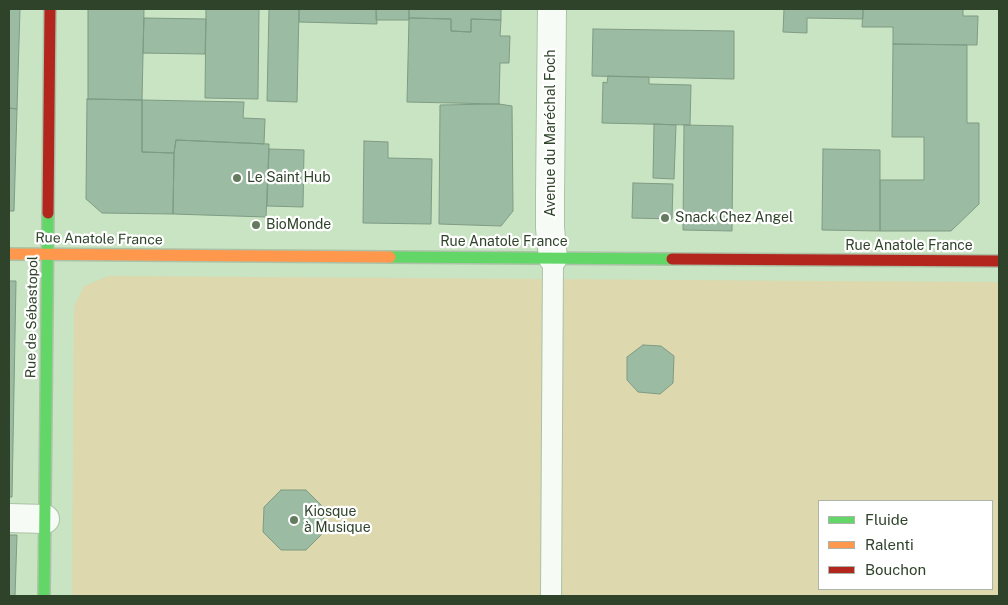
<!DOCTYPE html>
<html>
<head>
<meta charset="utf-8">
<style>
	body { margin:0 }
	#map { position:relative; width:1008px; height:605px; overflow:hidden; background:#c8e4c2; font-family:"Public Sans",sans-serif }
	canvas { display:block }
	.frame { position:absolute; inset:0; border:10px solid #2f432a; pointer-events:none }
	.legend { position:absolute; left:818px; top:500px; width:175px; height:90px; box-sizing:border-box; background:#fff; border:1px solid #acb4aa; margin:0; padding:6px 9px; list-style:none; font-size:15px; color:#2f432a }
	.legend li { display:flex; align-items:center; gap:10px; height:25px }
	.legend b { width:25px; border:1px solid #acb4aa }
</style>
</head>
<body>
<div id="map">
<canvas width="1008" height="605"></canvas>
<div class="frame"></div>
<ul class="legend">
<li><b style="height:6px;background:#63d668"></b>Fluide</li>
<li><b style="height:6px;background:#ff974d"></b>Ralenti</li>
<li><b style="height:6px;background:#b3261e"></b>Bouchon</li>
</ul>
</div>
<script>
const context = document.querySelector('canvas').getContext('2d');
context.lineJoin = 'round';
function fill(path, color) { context.fillStyle = color; context.fill(path, 'evenodd'); }
const toPath = rows => new Path2D(rows.map(r => 'M' + r).join(''));
function stroke(path, color, width, dash) { context.strokeStyle = color; context.lineWidth = width; context.lineCap = dash ? 'butt' : 'round'; context.setLineDash(dash || []); context.stroke(path); }
function drawText(font, color, halo, rows, align = 'center') {
  context.font = font + ' "Public Sans",sans-serif'; context.lineWidth = 4.5; context.setLineDash([]); context.textBaseline = 'middle'; context.strokeStyle = halo; context.fillStyle = color; for (const [text, x, y, turn = 0] of rows) {
    context.save(); context.translate(x, y); context.rotate((+turn || 0) * Math.PI / 180); context.textAlign = isNaN(turn) ? turn : align; if (halo) context.strokeText(text, 0, 0); context.fillText(text, 0, 0); context.restore();
  }
}
const green = toPath([
	[109,276,825,281,999,282,999,596,72,596,74,307,84,286],
	[819,501,992,501,992,589,819,589]
]);
const building = toPath([
	[9,9,20,9,17,109,9,108,9,9],
	[88,9,144,9,142,100,88,99,88,9],
	[206,9,259,9,258,99,205,98,206,9],
	[269,9,299,9,297,102,267,101,269,9],
	[299,9,376,9,377,24,299,22,299,9],
	[376,9,409,9,409,20,376,20,376,9],
	[409,9,501,9,501,20,471,19,471,32,451,31,451,19,409,18,409,9],
	[784,9,863,9,863,19,807,18,807,33,783,32,784,9],
	[863,9,963,9,963,16,978,16,977,45,893,44,893,27,862,27,863,9],
	[144,18,206,19,205,54,143,53,144,18],
	[409,18,451,19,451,31,471,32,471,19,501,20,500,36,510,36,509,63,500,63,499,104,407,102,409,18],
	[593,29,734,31,734,79,592,76,593,29],
	[893,44,967,45,967,123,979,123,979,204,951,231,880,231,880,180,924,180,924,137,892,137,893,44],
	[608,76,649,77,649,84,691,85,690,125,602,123,603,82,607,83,608,76],
	[87,99,142,100,142,152,174,153,173,214,102,213,86,199,87,99],
	[142,100,244,102,243,118,265,119,264,144,176,140,174,153,142,152,142,100],
	[499,104,512,106,513,211,501,226,439,224,440,105,499,104],
	[9,108,17,109,14,211,9,211,9,108],
	[654,124,676,125,674,179,653,178,654,124],
	[684,125,733,126,732,231,683,230,684,125],
	[176,140,269,144,266,217,173,214,174,153,176,140],
	[364,141,388,142,388,158,432,159,431,224,363,223,364,141],
	[269,149,304,150,303,207,267,206,269,149],
	[823,149,880,150,880,231,822,230,823,149],
	[633,183,673,184,672,219,632,218,633,183],
	[9,281,16,281,12,497,9,497,9,281],
	[643,345,661,346,674,356,673,383,660,394,638,392,627,380,627,357,643,345],
	[281,490,306,490,324,508,323,533,306,550,281,550,263,532,264,507,281,490],
	[9,535,17,535,15,596,9,596,9,535]
]);
const lane = toPath([
	[551,596,553,258]
]);
const street = toPath([
	[552,9,550,195,550,228,553,258],
	[9,518,45,519]
]);
const fast = toPath([
	[390,257,672,259],
	[44,596,48,213]
]);
const slow = toPath([
	[9,254,390,257]
]);
const jam = toPath([
	[48,213,50,9],
	[672,259,999,261]
]);
const markers = [
	[237,178,5,"#657b5f"],
	[665,218,5,"#657b5f"],
	[256,225,5,"#657b5f"],
	[294,520,5,"#657b5f"]
];
const streetNames = [
	["Avenue du Maréchal Foch",551,133,-90],
	["Rue Anatole France",99,239,1],
	["Rue Anatole France",504,242],
	["Rue Anatole France",909,246],
	["Rue de Sébastopol",32,317,-89]
];
const poiNames = [
	["Le Saint Hub",247,178],
	["Snack Chez Angel",675,218],
	["BioMonde",266,225],
	["Kiosque",304,512],
	["à Musique",304,528]
];
fill(green, '#ddd8ad');
fill(building, '#9bbba2');
stroke(building, '#7f9b84', 1);
stroke(lane, '#acc2a7', 22);
stroke(street, '#acc2a7', 30);
stroke(fast, '#acc2a7', 14);
stroke(slow, '#acc2a7', 14);
stroke(jam, '#acc2a7', 14);
stroke(lane, '#f7fbf6', 20);
stroke(street, '#f7fbf6', 28);
stroke(fast, '#63d668', 11);
stroke(slow, '#ff974d', 11);
stroke(jam, '#b3261e', 11);
for (const [x, y, r, color] of markers) { const dot = new Path2D(); dot.arc(x, y, r, 0, 2 * Math.PI); context.fillStyle = color; context.fill(dot); stroke(dot, '#fff', 2); }
drawText('14px', '#2f432a', '#fff', streetNames);
drawText('14px', '#2f432a', '#fff', poiNames, 'left');
</script>
</body>
</html>
